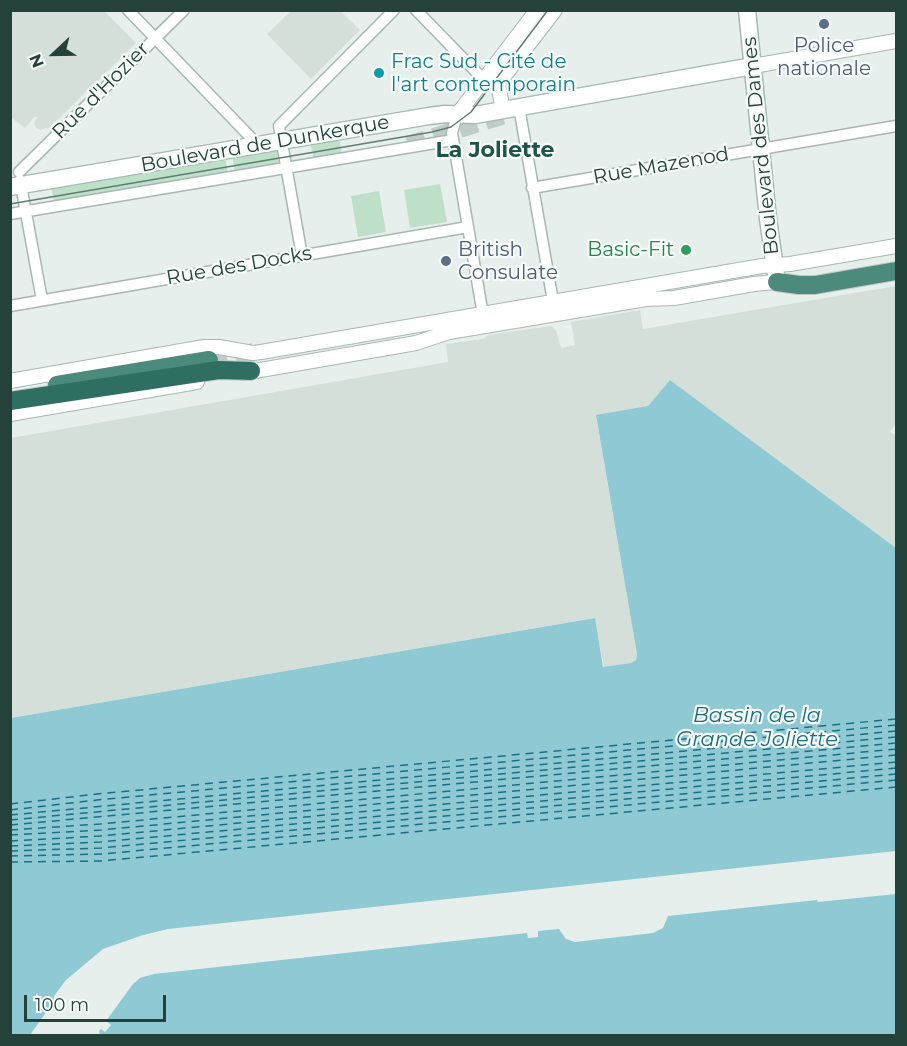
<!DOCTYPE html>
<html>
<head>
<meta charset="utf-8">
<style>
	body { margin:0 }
	#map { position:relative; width:907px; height:1046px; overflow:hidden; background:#e6efeb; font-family:Montserrat,sans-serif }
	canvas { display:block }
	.frame { position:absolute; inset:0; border:12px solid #24423a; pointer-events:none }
	.north { position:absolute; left:24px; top:24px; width:60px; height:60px; -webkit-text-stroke:4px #f7fbf9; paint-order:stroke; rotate:248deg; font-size:16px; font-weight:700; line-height:24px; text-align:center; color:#24423a }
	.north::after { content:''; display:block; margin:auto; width:21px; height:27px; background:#24423a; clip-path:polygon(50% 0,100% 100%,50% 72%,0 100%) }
	.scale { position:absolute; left:24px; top:995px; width:142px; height:27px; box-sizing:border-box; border:3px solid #24423a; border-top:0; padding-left:8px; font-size:18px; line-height:21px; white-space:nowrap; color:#24423a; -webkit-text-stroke:4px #f7fbf9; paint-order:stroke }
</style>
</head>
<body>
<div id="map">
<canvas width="907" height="1046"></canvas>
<div class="frame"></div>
<div class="north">N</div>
<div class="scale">100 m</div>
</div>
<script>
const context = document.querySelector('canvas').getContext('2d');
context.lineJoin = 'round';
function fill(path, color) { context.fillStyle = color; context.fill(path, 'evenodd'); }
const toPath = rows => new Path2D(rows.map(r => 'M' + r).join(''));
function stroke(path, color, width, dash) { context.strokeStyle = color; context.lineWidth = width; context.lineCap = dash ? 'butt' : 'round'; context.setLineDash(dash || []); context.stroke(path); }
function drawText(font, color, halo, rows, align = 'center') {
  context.font = font + ' Montserrat,sans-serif'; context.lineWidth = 4.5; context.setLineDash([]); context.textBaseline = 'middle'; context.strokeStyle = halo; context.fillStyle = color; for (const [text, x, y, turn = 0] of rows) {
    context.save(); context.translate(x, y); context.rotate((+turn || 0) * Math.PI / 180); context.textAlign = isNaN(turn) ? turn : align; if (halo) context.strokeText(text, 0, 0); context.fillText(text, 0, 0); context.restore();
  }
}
const built = toPath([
	[11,10,104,11,136,43,48,129,46,128,40,130,36,128,34,123,37,118,35,116,25,128,12,118,11,119],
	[291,11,340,11,360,30,311,79,267,34],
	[896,286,896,424,890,432,896,435,896,548,670,380,648,406,596,416,637,654,636,660,631,663,604,667,594,618,11,718,11,438,448,362,446,344,483,339,489,335,502,333,551,326,556,330,561,348,575,345,571,322,640,310,643,329]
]);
const green = toPath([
	[339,137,342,155,314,160,310,141],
	[276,147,279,166,235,173,232,155],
	[225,156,228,174,54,203,51,185],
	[440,184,447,222,410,228,404,190],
	[379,191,386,232,358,237,351,196]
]);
const water = toPath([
	[670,380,896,548,896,851,168,929,143,935,103,949,66,980,54,996,54,1001,30,1035,11,1035,11,718,595,618,603,667,631,663,636,660,637,654,596,415,648,406],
	[896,894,896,1035,100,1036,99,1031,101,1029,105,1032,111,1025,106,1021,133,984,140,978,154,974,527,933,528,938,538,937,538,931,559,929,566,939,575,942,653,933,663,928,668,916,817,900,818,902]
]);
const ferry = toPath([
	[10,804,97,794,896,719],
	[10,810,97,800,896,725],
	[10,815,896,731],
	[10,820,896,737],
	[10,825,896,743],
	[10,830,100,824,896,749],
	[10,835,101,830,896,755],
	[10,841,100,836,896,762],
	[10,846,101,842,896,768],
	[10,851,101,848,896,774],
	[10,856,102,854,896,780],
	[10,862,101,861,896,787]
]);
const trunkTunnel = toPath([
	[408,145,508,114],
	[209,360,254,352]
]);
const minor = toPath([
	[128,10,258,145],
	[416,10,484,80],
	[519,107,554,307],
	[457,115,452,133,484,321],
	[19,172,184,10],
	[20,180,42,300],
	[532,188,896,126],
	[10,214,453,140],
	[302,256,279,126,394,10],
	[10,306,468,227]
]);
const tertiary = toPath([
	[753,66,896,41],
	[503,110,498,84,555,10],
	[457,115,537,10],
	[243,373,416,343,449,332,485,326,646,299,674,298,754,284,785,281],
	[10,381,204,347,219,347,253,353,261,352,762,266,790,264,896,246],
	[10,414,197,382]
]);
const secondary = toPath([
	[747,10,768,219,777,282],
	[10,187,429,116,445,114,475,115,753,66]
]);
const trunk = toPath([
	[777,282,799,285,815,285,896,271],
	[57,385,209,360]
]);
const motorway = toPath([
	[10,401,219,370,251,371]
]);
const tram = toPath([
	[10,204,432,132,451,127,471,112,548,10]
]);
const markers = [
	[824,24,6,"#5c6f8a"],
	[379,73,6,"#0f9aa8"],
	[686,250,6,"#2e9e5b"],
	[446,261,6,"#5c6f8a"]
];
const serviceNames = [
	["Police",824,46],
	["nationale",824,69],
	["British",458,250,"left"],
	["Consulate",458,273,"left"]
];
const cultureNames = [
	["Frac Sud - Cité de",391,62],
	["l'art contemporain",391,85]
];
const streetNames = [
	["Rue d'Hozier",101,91,-45],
	["Boulevard de Dunkerque",265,144,-10],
	["Boulevard des Dames",761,146,-96],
	["Rue Mazenod",661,166,-10],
	["Rue des Docks",239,266,-10]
];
const leisureNames = [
	["Basic-Fit",674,250]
];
const waterNames = [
	["Bassin de la",757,716],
	["Grande Joliette",757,740]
];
const quarterNames = [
	["La Joliette",495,151]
];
fill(built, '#d4dfda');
fill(green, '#bfe0c8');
fill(water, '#8ec9d4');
stroke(ferry, '#1c6f80', 1.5, [8, 6]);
stroke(trunkTunnel, '#bfccc8', 18, [18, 9]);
stroke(minor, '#a8b8b2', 13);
stroke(tertiary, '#a8b8b2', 16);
stroke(secondary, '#a4bbb3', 19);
stroke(trunk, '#c2cac8', 20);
stroke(motorway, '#c2cac8', 20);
stroke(minor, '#fff', 10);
stroke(tertiary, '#fff', 14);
stroke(secondary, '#fff', 16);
stroke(trunk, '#4c8a7c', 18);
stroke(motorway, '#2f6f62', 18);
stroke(tram, '#5f7d75', 1.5);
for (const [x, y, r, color] of markers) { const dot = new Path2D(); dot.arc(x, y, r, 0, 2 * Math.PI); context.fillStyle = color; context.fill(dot); stroke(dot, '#f7fbf9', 2); }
drawText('20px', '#4e5e75', '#f7fbf9', serviceNames);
drawText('20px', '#0d838f', '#f7fbf9', cultureNames, 'left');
drawText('20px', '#24423a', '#f7fbf9', streetNames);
drawText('20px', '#27864d', '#f7fbf9', leisureNames, 'right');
drawText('italic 21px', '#1c6f80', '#f7fbf9', waterNames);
drawText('bold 22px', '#1f5548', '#f7fbf9', quarterNames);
</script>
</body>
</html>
